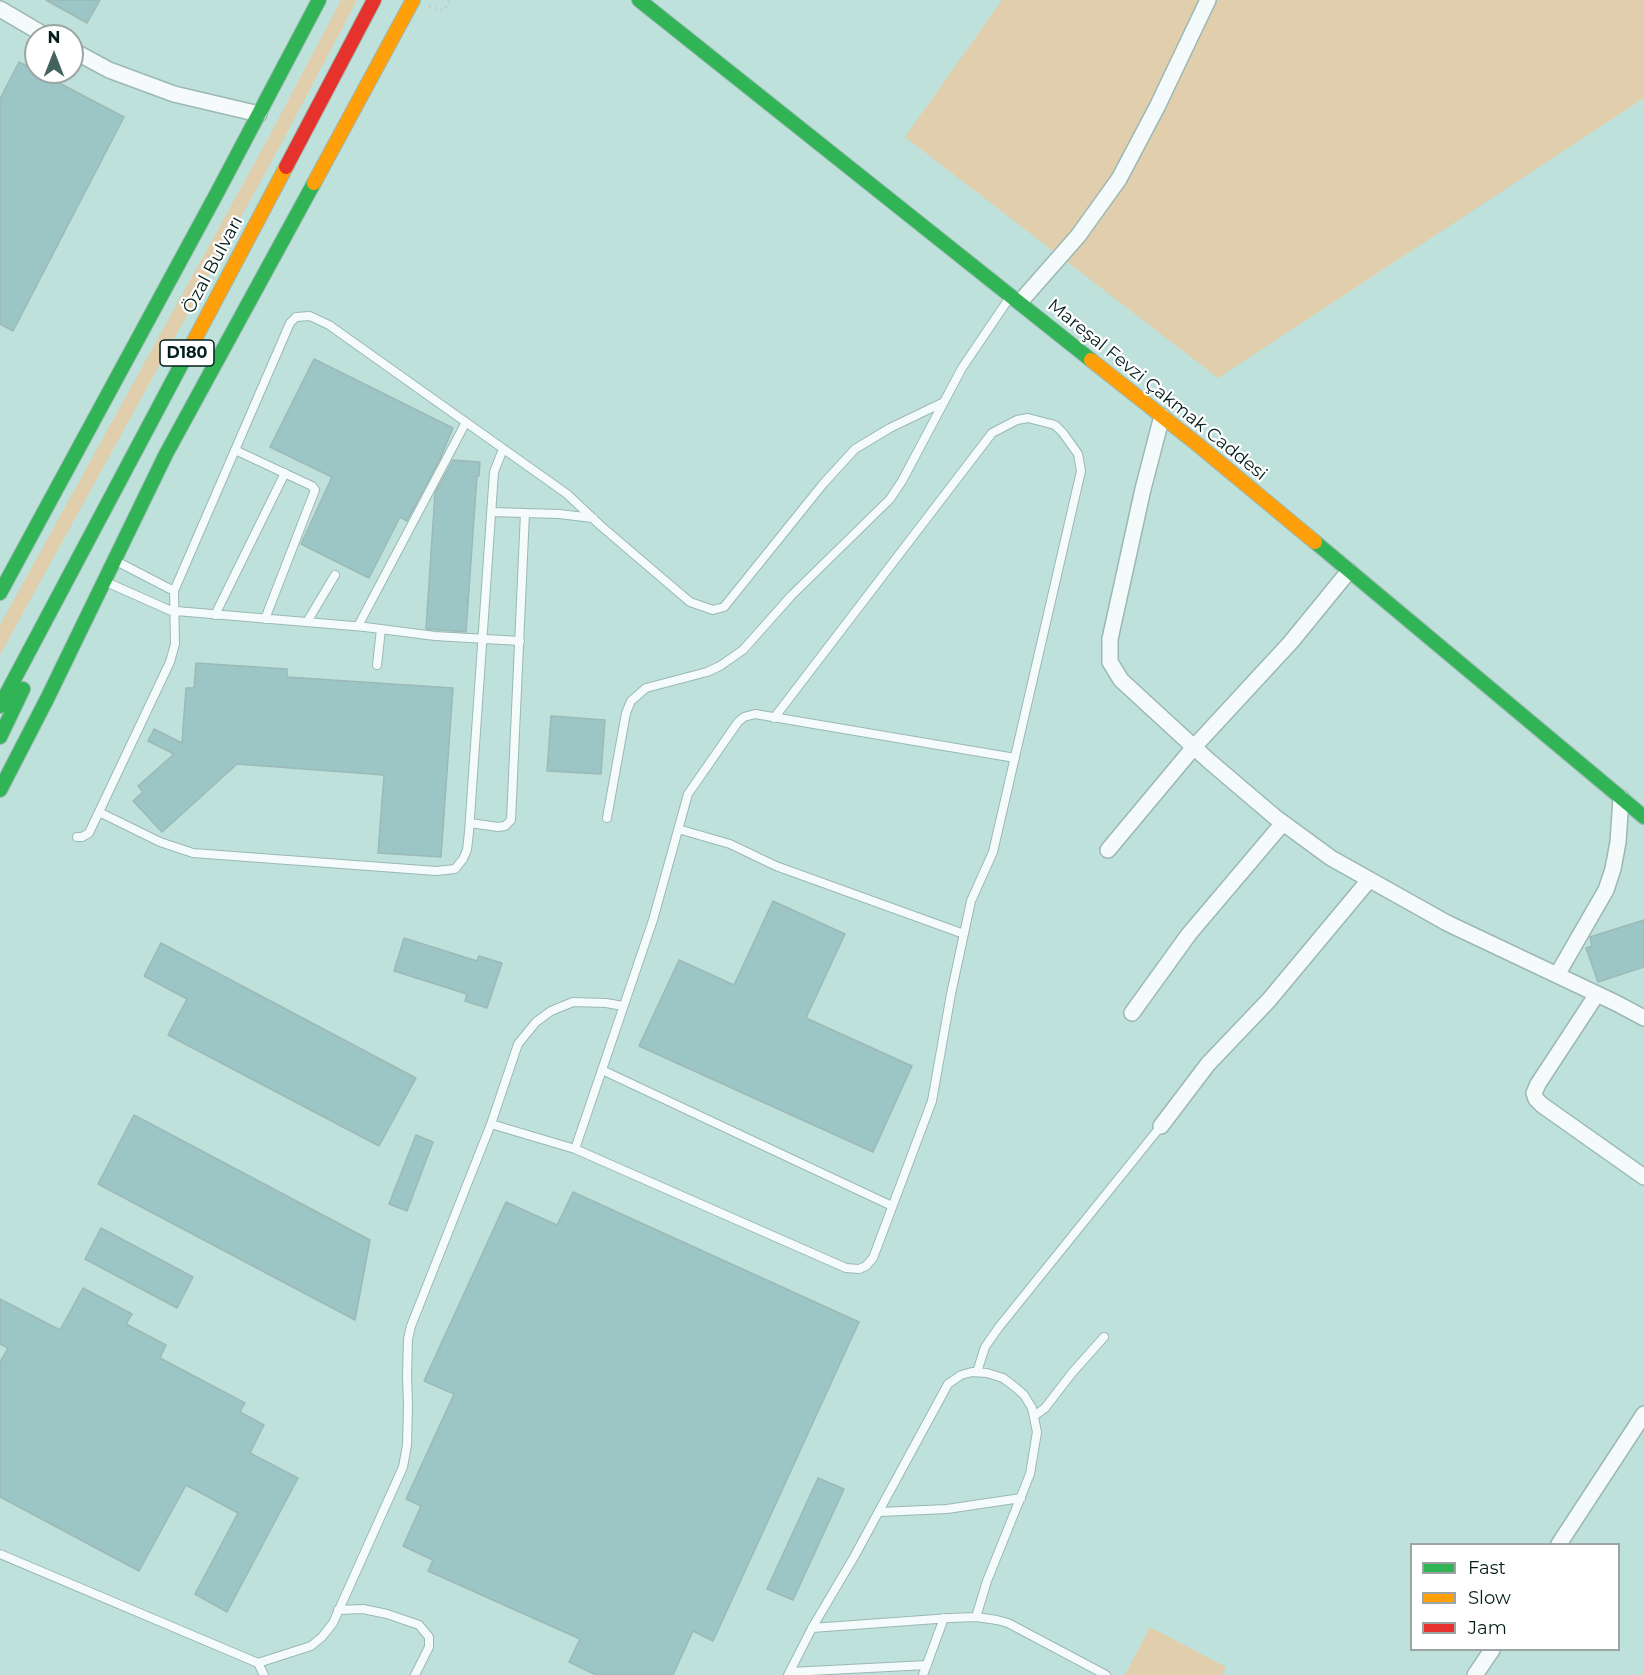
<!DOCTYPE html>
<html>
<head>
<meta charset="utf-8">
<style>
	body { margin:0 }
	#map { position:relative; width:1644px; height:1675px; overflow:hidden; background:#bee2db; font-family:Montserrat,sans-serif }
	canvas { display:block }
	.legend { position:absolute; left:1410px; top:1543px; width:210px; height:108px; box-sizing:border-box; background:#fff; border:2px solid #9ba5a4; margin:0; padding:8px 10px; list-style:none; font-size:18px; color:#041f1b }
	.legend li { display:flex; align-items:center; gap:12px; height:30px }
	.legend b { width:30px; border:2px solid #9ba5a4 }
	.north { position:absolute; left:24px; top:24px; width:60px; height:60px; box-sizing:border-box; background:#fff; border:2px solid #9ba5a4; border-radius:50%; rotate:0deg; font-size:16px; font-weight:700; line-height:24px; text-align:center; color:#041f1b }
	.north::after { content:''; display:block; margin:auto; width:21px; height:27px; background:#45635e; clip-path:polygon(50% 0,100% 100%,50% 72%,0 100%) }
</style>
</head>
<body>
<div id="map">
<canvas width="1644" height="1675"></canvas>
<ul class="legend">
<li><b style="height:8px;background:#30b455"></b>Fast</li>
<li><b style="height:8px;background:#ff9f0a"></b>Slow</li>
<li><b style="height:8px;background:#e5322d"></b>Jam</li>
</ul>
<div class="north">N</div>
</div>
<script>
const context = document.querySelector('canvas').getContext('2d');
context.lineJoin = 'round';
function fill(path, color) { context.fillStyle = color; context.fill(path, 'evenodd'); }
const toPath = rows => new Path2D(rows.map(r => 'M' + r).join(''));
function stroke(path, color, width, dash) { context.strokeStyle = color; context.lineWidth = width; context.lineCap = dash ? 'butt' : 'round'; context.setLineDash(dash || []); context.stroke(path); }
function drawText(font, color, halo, rows, align = 'center') {
  context.font = font + ' Montserrat,sans-serif'; context.lineWidth = 4.5; context.setLineDash([]); context.textBaseline = 'middle'; context.strokeStyle = halo; context.fillStyle = color; for (const [text, x, y, turn = 0] of rows) {
    context.save(); context.translate(x, y); context.rotate((+turn || 0) * Math.PI / 180); context.textAlign = isNaN(turn) ? turn : align; if (halo) context.strokeText(text, 0, 0); context.fillText(text, 0, 0); context.restore();
  }
}
const green = toPath([
	[341,0,357,0,280,146,0,655,0,625,270,135],
	[1002,0,1644,0,1644,98,1218,378,905,137],
	[1150,1627,1226,1667,1222,1675,1125,1675]
]);
const building = toPath([
	[46,0,100,0,87,23,46,0],
	[19,62,124,117,13,331,0,324,0,99,19,62],
	[314,359,453,428,440,459,407,521,400,517,369,578,301,544,332,477,270,447,314,359],
	[453,460,480,462,479,476,477,476,466,632,426,629,435,493,453,460],
	[196,663,287,669,287,677,453,688,441,857,378,853,384,775,237,764,162,832,133,801,143,792,138,786,174,754,148,741,154,729,182,743,186,688,194,688,196,663],
	[551,716,605,720,601,774,547,771,551,716],
	[773,901,845,934,806,1018,912,1066,873,1152,639,1046,679,960,734,985,773,901],
	[1644,920,1644,967,1598,982,1586,948,1592,946,1590,937,1644,920],
	[404,938,477,961,479,956,502,963,487,1008,465,1001,467,994,394,971,404,938],
	[161,943,416,1078,379,1146,168,1035,187,999,144,976,161,943],
	[134,1115,370,1240,355,1320,98,1184,134,1115],
	[416,1135,433,1142,407,1211,389,1204,416,1135],
	[573,1192,859,1322,713,1641,693,1631,673,1675,596,1675,569,1662,580,1639,428,1571,433,1560,403,1546,421,1506,406,1499,454,1394,424,1381,506,1202,557,1225,573,1192],
	[101,1228,193,1277,177,1308,85,1259,101,1228],
	[83,1288,132,1314,126,1324,166,1345,160,1358,245,1403,240,1412,264,1425,250,1453,298,1478,227,1612,195,1594,238,1513,186,1485,139,1571,0,1497,0,1362,8,1348,0,1344,0,1299,60,1330,83,1288],
	[818,1478,844,1489,793,1600,767,1589,818,1478]
]);
const path = toPath([
	[429,7,444,10,450,0]
]);
const lane = toPath([
	[235,450,312,486,315,490,265,619],
	[491,512,559,514,593,518],
	[106,582,176,613],
	[174,591,290,323,296,317,310,316,329,325,567,494,601,526,690,602,713,610,724,607,823,484,855,449,890,428,944,402],
	[176,611,365,627,435,636,520,641],
	[215,615,285,473],
	[307,622,335,575],
	[358,626,466,422],
	[377,665,381,629],
	[99,812,160,842,193,853,436,871,455,869,463,859,467,850,469,832,494,472,503,449],
	[607,818,626,713,631,701,646,688,707,672,720,666,743,650,791,596,890,499,902,481,962,368,1010,297],
	[470,823,498,827,505,826,511,820,525,513],
	[678,829,730,844,776,866,964,934],
	[77,837,82,837,89,833,170,662,175,644,174,591,116,561],
	[602,1070,892,1206],
	[491,1124,575,1149,846,1268,859,1269,866,1266,873,1258,932,1101,951,994,971,901,993,852,1081,471,1078,454,1063,433,1055,425,1028,418,1017,420,992,433,774,718],
	[575,1149,653,920,688,794,738,722,744,717,755,714,1015,758],
	[977,1372,985,1347,999,1327,1161,1126],
	[1034,1416,1045,1408,1072,1373,1104,1337],
	[880,1512,947,1509,1021,1498],
	[0,1554,258,1663,264,1675],
	[338,1610,363,1609,387,1614,419,1625,429,1637,429,1647,415,1675],
	[812,1628,950,1618,976,1617,997,1620,1008,1623,1106,1675],
	[258,1663,311,1646,322,1637,333,1623,403,1467,407,1445,408,1406,407,1376,408,1339,411,1326,491,1124,518,1044,536,1022,551,1011,573,1002,606,1003,623,1006],
	[790,1672,927,1665],
	[788,1675,812,1628,854,1557,948,1384,961,1375,972,1372,987,1373,1003,1378,1015,1387,1024,1395,1032,1408,1037,1432,1030,1474,987,1581,976,1617],
	[923,1675,944,1618]
]);
const street = toPath([
	[0,9,46,36],
	[72,50,109,70,174,94,259,114],
	[1020,302,1078,236,1119,179,1157,107,1208,0],
	[1162,416,1143,489,1110,639,1110,662,1121,680,1208,760,1275,817,1331,858,1447,923,1616,1003,1644,1018],
	[1108,850,1194,747,1291,642,1349,571],
	[1557,975,1606,890,1613,869,1618,842,1621,798],
	[1597,994,1538,1084,1534,1093,1536,1099,1542,1105,1644,1177],
	[1132,1013,1189,934,1283,823],
	[1161,1126,1208,1064,1269,1000,1369,880],
	[1559,1544,1644,1414],
	[1475,1675,1492,1650]
]);
const fast = toPath([
	[639,0,1091,360],
	[1315,542,1644,817],
	[0,593,217,193,319,0],
	[0,706,188,352],
	[0,737,23,689],
	[0,790,47,699,166,454,314,183]
]);
const slow = toPath([
	[314,183,413,0],
	[188,352,286,167],
	[1091,360,1197,444,1315,542]
]);
const jam = toPath([
	[286,167,374,0]
]);
const shields = [
	[187,353,54]
];
const shieldNames = [
	["D180",187,353]
];
const streetNames = [
	["Özal Bulvarı",213,265,-62],
	["Mareşal Fevzi Çakmak Caddesi",1157,390,39]
];
fill(green, '#e0ceac');
fill(building, '#9cc6c5');
stroke(building, '#9cb9b7', 1.5);
stroke(lane, '#9bb8b3', 10);
stroke(street, '#9bb8b3', 18);
stroke(fast, '#9bb8b3', 16);
stroke(slow, '#9bb8b3', 16);
stroke(jam, '#9bb8b3', 16);
stroke(path, '#c0cac8', 3, [1.5, 4.5]);
stroke(lane, '#f5fbfa', 8);
stroke(street, '#f5fbfa', 15);
stroke(fast, '#30b455', 14);
stroke(slow, '#ff9f0a', 14);
stroke(jam, '#e5322d', 14);
for (const [x, y, w] of shields) { const box = new Path2D(); box.roundRect(x - w / 2, y - 13, w, 26, 4.5); context.fillStyle = '#fff'; context.fill(box); stroke(box, '#041f1b', 1.5); }
drawText('bold 16px', '#041f1b', null, shieldNames);
drawText('18px', '#041f1b', '#fff', streetNames);
</script>
</body>
</html>
